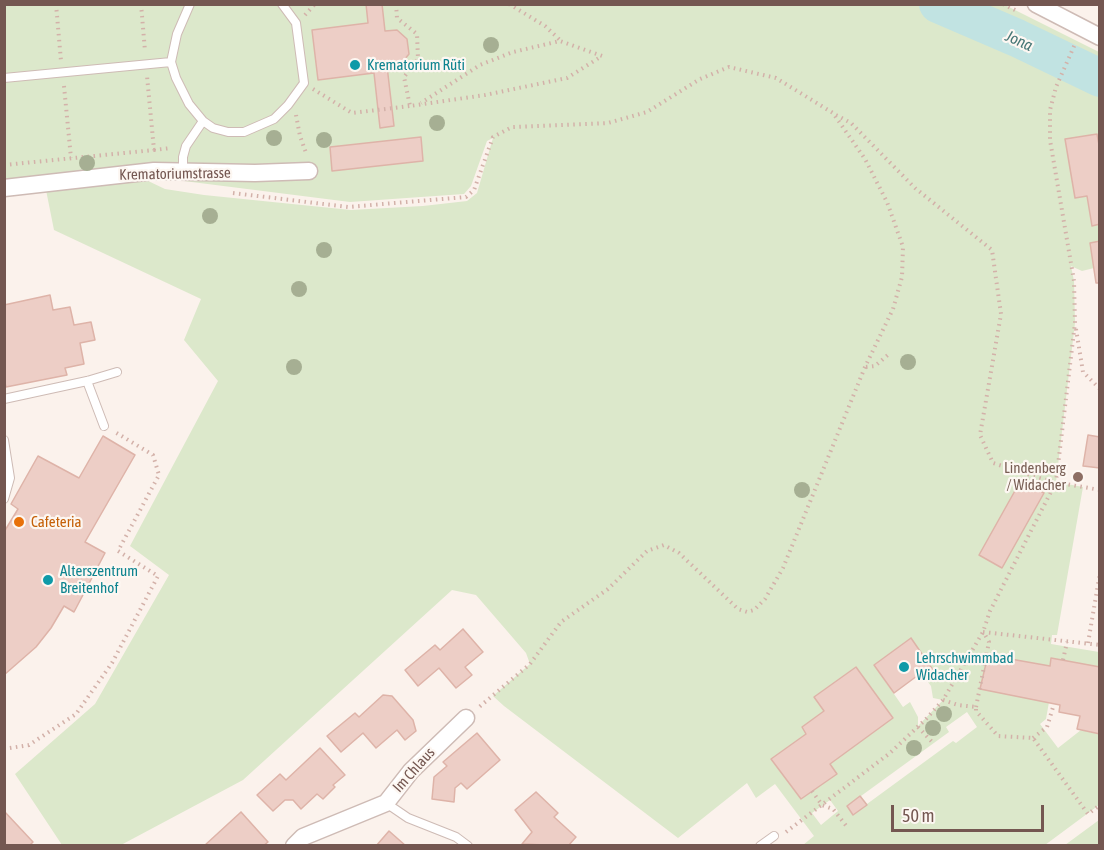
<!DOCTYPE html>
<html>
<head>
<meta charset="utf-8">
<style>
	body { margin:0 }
	#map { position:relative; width:1104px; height:850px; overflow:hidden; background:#fbf2ec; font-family:"Asap Condensed",sans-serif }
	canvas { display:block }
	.frame { position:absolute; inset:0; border:6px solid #745751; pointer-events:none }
	.scale { position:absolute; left:891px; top:805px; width:153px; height:27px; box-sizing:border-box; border:3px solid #745751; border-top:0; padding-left:8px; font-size:18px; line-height:21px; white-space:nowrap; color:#745751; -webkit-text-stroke:4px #fdf7f2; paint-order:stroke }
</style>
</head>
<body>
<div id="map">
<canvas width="1104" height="850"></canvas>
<div class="frame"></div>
<div class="scale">50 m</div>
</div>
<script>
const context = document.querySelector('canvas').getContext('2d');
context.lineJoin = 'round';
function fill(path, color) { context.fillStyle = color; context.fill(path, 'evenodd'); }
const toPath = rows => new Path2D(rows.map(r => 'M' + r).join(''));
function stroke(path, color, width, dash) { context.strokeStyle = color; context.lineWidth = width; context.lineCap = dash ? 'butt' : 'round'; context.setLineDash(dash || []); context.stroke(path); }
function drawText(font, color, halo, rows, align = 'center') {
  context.font = font + ' "Asap Condensed",sans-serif'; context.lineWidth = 4.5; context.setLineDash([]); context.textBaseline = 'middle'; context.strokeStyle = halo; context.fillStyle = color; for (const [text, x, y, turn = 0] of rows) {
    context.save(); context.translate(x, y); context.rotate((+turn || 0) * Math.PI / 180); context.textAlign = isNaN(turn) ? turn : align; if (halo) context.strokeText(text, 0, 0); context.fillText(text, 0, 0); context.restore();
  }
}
const green = toPath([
	[1003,4,1099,52,1099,150,1097,134,1065,139,1075,198,1087,196,1092,225,1099,224,1100,241,1090,243,1094,268,1082,271,1071,266,1074,281,1075,323,1056,482,1083,487,1057,635,1052,635,1051,644,1099,652,1099,667,1052,659,1050,666,988,655,980,689,1049,702,1046,719,1040,724,1058,748,1081,730,1099,734,1099,805,1045,845,803,845,814,836,775,784,756,798,747,783,678,838,504,706,493,696,530,664,526,653,476,595,452,590,243,780,121,845,62,845,15,774,95,704,169,575,130,546,218,381,184,340,201,299,54,230,46,190,146,180,165,189,204,195,351,210,423,206,467,201,477,193,493,138,487,141,471,186,464,194,421,197,350,202,168,179,154,171,5,183,4,5],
	[911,638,933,670,924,677,931,686,933,698,943,700,918,726,918,717,910,702,903,707,874,665],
	[967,712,977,727,956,743,953,741,867,804,861,796,949,732,946,727],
	[830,800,838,811,821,825,812,813],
	[1099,820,1099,845,1065,845]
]);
const river = toPath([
	[938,4,1017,38,1100,78]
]);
const building = toPath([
	[366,4,382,4,385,31,397,30,407,39,409,54,400,65,387,66,394,126,380,128,374,73,318,80,312,30,368,23,366,4],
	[1097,134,1100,150,1100,224,1092,226,1087,196,1075,198,1065,139,1097,134],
	[421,137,423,161,332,171,330,147,421,137],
	[1100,241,1100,283,1096,283,1090,243,1100,241],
	[50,295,53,310,70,307,74,325,91,322,95,340,80,343,84,364,65,368,67,375,6,387,4,379,4,305,50,295],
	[1088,435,1100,437,1100,468,1083,466,1088,435],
	[103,436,135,455,85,542,105,553,74,612,64,606,51,628,36,647,4,675,4,532,18,509,11,504,38,456,79,478,103,436],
	[1021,480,1044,493,1002,568,979,555,1021,480],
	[463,629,483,652,465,667,472,675,456,688,439,668,418,686,405,670,435,645,440,650,463,629],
	[911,638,933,670,924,677,921,673,894,693,874,665,911,638],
	[988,655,1050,666,1051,658,1100,667,1100,734,1077,729,1080,716,1059,712,1060,705,980,689,988,655],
	[856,667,893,718,830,764,837,774,801,799,771,759,806,734,802,727,824,711,814,697,856,667],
	[383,695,392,696,413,720,416,731,405,740,397,730,376,748,363,733,341,752,327,736,355,713,359,717,383,695],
	[477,733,500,760,467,789,461,783,455,788,454,802,432,799,434,777,447,766,443,762,477,733],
	[320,748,345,775,333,785,335,787,323,799,317,794,301,809,293,800,285,800,273,811,257,795,280,774,286,780,320,748],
	[536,792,558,813,554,817,576,837,568,846,522,844,532,832,515,810,536,792],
	[860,796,867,805,853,815,847,806,860,796],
	[4,811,33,842,29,846,4,846,4,811],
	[241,812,268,842,263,846,204,846,241,812],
	[389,831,406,846,376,846,389,831]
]);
const path = toPath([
	[56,4,61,61],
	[141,4,145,51],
	[396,4,397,18,417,34,418,59,404,77,410,106,485,95,567,78,602,56,560,41,513,52,480,65,421,103],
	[509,4,545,26,560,40],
	[1003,4,1019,12],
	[305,15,315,4],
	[64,86,71,158],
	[313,89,352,113,410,106],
	[296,115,300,136,306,153],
	[836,115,851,123,915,188,992,250,1001,314,980,435,993,463,1049,481,1100,490],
	[154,150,171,148],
	[4,165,154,150,147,76],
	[233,193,348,207,466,197,474,190,493,137,512,127,608,123,647,112,700,79,729,67,776,78,833,113,865,159,887,202,903,247,902,277,893,309,865,367,783,568,765,599,754,610,747,612,738,609,679,553,664,545,647,551,608,589,561,622,530,664,478,708],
	[1076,329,1083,372,1100,389],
	[866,367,875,366,889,354],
	[983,632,1100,645],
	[1088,643,1100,573],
	[1063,660,1067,642],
	[943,700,958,705,976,707,976,711,998,736,1033,738,1088,814,1100,805],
	[976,707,989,642,984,633],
	[918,727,933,743],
	[1033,738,1047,727,1054,704],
	[4,749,29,745,76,714,112,663,158,576,118,551,159,475,153,455,115,432],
	[812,791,822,805,833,809,848,828],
	[786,832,890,753,926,719,943,700,983,632,990,611,1056,482,1075,323,1074,281,1050,140,1050,110,1056,87,1075,44]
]);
const lane = toPath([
	[190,4,177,34,171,62,176,78,189,104,203,121,213,128,228,132,244,132,274,119,288,105,304,83,296,23,282,4],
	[4,78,171,62],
	[183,170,183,157,186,146,203,121],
	[87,381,104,426],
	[4,399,87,381,117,372],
	[4,440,10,478,4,499],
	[386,803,408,818,456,837,468,846],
	[760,846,774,836]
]);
const street = toPath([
	[1036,4,1100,37],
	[4,188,154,171,255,173,309,171],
	[294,846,303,837,386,803,411,771,466,718]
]);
const trees = [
	[491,45],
	[437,123],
	[274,138],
	[324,140],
	[87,163],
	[210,216],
	[324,250],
	[299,289],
	[908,362],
	[294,367],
	[802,490],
	[944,714],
	[933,728],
	[914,748]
];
const markers = [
	[355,65,6,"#0f9aa8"],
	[1078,477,6,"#8d6e63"],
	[19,522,6,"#e8710a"],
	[48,580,6,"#0f9aa8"],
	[904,667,6,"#0f9aa8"]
];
const cultureNames = [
	["Krematorium Rüti",367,65],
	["Alterszentrum",60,571],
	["Breitenhof",60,588],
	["Lehrschwimmbad",916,658],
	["Widacher",916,675]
];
const streetNames = [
	["Krematoriumstrasse",175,174,-1],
	["Im Chlaus",414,770,-48]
];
const educationNames = [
	["Lindenberg",1066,468],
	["/ Widacher",1066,485]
];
const foodNames = [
	["Cafeteria",31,522]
];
const waterNames = [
	["Jona",1019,41,24]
];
fill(green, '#dce8cb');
stroke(river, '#c1e3e2', 38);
fill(building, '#edcec6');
stroke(building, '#deb3a8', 1.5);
stroke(lane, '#cebbb5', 10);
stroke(street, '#cebbb5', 19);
stroke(path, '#d3b1a9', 4, [1.5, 4.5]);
stroke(lane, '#fff', 8);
stroke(street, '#fff', 16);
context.fillStyle = '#a6af93';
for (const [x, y] of trees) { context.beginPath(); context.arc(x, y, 8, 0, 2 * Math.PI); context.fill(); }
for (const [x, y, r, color] of markers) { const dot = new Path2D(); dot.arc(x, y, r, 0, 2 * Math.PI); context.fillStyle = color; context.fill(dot); stroke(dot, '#fdf7f2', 2); }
drawText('15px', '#0d838f', '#fdf7f2', cultureNames, 'left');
drawText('15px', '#745751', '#fdf7f2', streetNames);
drawText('15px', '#785e54', '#fdf7f2', educationNames, 'right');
drawText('15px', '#c56008', '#fdf7f2', foodNames, 'left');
drawText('italic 16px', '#467776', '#fdf7f2', waterNames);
</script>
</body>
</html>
